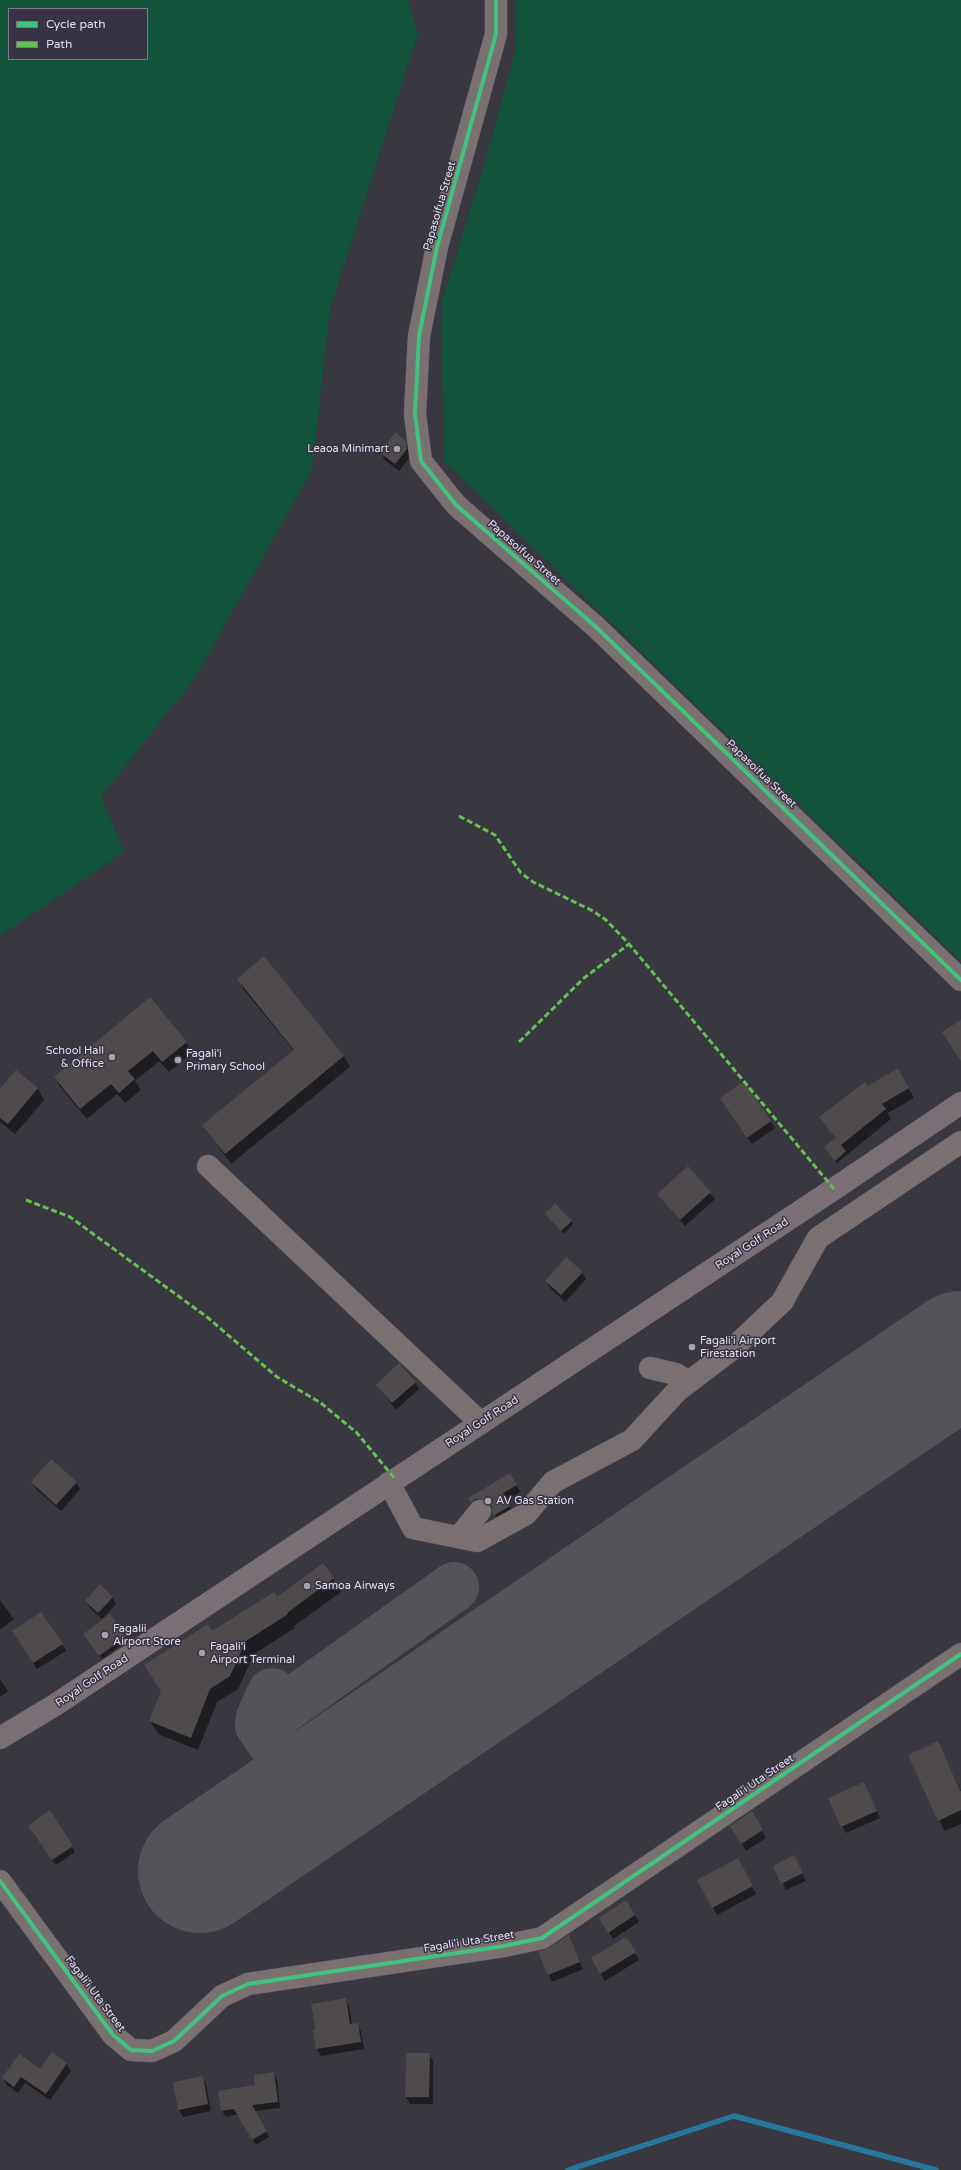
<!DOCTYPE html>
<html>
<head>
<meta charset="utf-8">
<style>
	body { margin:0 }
	#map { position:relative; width:961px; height:2170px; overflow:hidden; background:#393740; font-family:"Varela Round",sans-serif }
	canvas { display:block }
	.legend { position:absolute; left:8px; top:8px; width:140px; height:52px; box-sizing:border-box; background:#383344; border:1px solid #7b7786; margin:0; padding:5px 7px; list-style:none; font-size:12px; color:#e0dde8 }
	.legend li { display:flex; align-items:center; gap:8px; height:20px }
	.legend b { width:20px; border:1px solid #7b7786 }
</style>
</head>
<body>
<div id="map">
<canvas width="961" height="2170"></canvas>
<ul class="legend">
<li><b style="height:5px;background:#40c37c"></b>Cycle path</li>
<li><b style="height:5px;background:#63c152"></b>Path</li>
</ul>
</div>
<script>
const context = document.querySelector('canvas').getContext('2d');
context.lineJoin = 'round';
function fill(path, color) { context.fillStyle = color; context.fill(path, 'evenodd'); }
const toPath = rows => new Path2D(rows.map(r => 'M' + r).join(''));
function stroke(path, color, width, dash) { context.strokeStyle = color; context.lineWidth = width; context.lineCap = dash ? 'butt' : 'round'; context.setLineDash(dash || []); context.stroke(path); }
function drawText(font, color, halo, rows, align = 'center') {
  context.font = font + ' "Varela Round",sans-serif'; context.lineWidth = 3; context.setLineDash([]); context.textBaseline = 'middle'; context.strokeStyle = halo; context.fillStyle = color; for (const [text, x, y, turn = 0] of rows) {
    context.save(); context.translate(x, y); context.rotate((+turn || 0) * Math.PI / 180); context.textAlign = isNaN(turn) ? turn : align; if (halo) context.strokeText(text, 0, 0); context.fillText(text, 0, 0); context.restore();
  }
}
const green = toPath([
	[0,0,408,0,418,33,330,309,312,470,195,678,101,796,124,852,0,936],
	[9,9,147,9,147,59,9,59],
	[516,0,961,0,961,961,444,461,441,304,483,169,515,52]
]);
const shadow = toPath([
	[405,441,409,449,410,457,399,471,385,460,381,453],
	[264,958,344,1056,350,1067,231,1164,203,1125,294,1051,244,990,238,979],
	[150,999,186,1042,192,1053,169,1072,159,1061,135,1081,141,1090,125,1103,117,1094,87,1119,61,1088,55,1078],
	[898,1070,914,1098,888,1113,891,1119,837,1163,827,1151,836,1139,821,1117],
	[16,1071,38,1089,44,1100,15,1134,0,1122,0,1091],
	[744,1083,775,1128,752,1144,721,1098],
	[688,1167,715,1199,685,1226,658,1194],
	[546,1214,572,1221,573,1224,564,1234],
	[582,1273,586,1279,565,1302,550,1288,546,1281],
	[415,1382,419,1389,396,1410,377,1385],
	[510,1475,520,1492,506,1501,514,1513,498,1522,493,1508,480,1506,475,1509,469,1498],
	[32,1482,76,1482,80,1489,61,1511,36,1489],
	[323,1564,341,1592,294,1626,295,1628,254,1654,238,1689,217,1702,198,1750,158,1734,150,1721,212,1632,277,1598],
	[112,1597,116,1604,102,1619,90,1608,86,1601],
	[0,1600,14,1619,0,1630],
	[126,1636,128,1640,102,1659,86,1638],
	[17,1638,62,1644,66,1651,37,1669],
	[0,1679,8,1691,0,1697],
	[938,1742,961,1791,961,1824,945,1831,939,1820],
	[864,1783,880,1818,846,1833,842,1826],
	[751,1812,766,1838,746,1851,731,1826],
	[32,1832,72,1847,75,1852,56,1865],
	[797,1864,806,1881,786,1890,774,1866],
	[742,1867,756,1894,717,1915,698,1881],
	[635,1915,639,1922,613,1939,604,1925],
	[569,1936,583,1969,552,1982,540,1952,549,1949],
	[626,1938,639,1960,605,1981,592,1959],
	[345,1999,349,2006,352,2024,357,2024,361,2031,364,2049,321,2056,317,2049,317,2030],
	[52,2054,67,2064,71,2071,50,2100,25,2083,18,2093,7,2085,3,2078,40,2071],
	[407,2054,429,2054,433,2061,433,2104,410,2104,406,2097],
	[273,2073,277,2079,280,2108,255,2111,269,2137,256,2145,238,2114,226,2117,222,2111],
	[202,2077,206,2084,211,2111,183,2117,179,2110,174,2083]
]);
const stream = toPath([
	[568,2170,734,2116,936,2170]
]);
const taxiway = toPath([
	[945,1364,961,1387],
	[272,1693,261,1718,260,1725,309,1796],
	[260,1725,454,1587]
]);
const runway = toPath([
	[200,1871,961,1353]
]);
const building = toPath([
	[395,432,406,441,407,449,395,464,380,453],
	[264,956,344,1056,225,1154,202,1125,294,1050,237,979],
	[150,997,187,1042,162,1062,153,1051,128,1071,135,1079,119,1093,111,1084,80,1109,54,1077],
	[961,1020,961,1061,942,1032],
	[898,1068,909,1088,882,1104,886,1109,841,1145,819,1117,865,1082,868,1086],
	[16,1070,38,1088,8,1124,0,1118,0,1089],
	[744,1081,771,1121,747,1138,720,1098],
	[835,1138,846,1151,835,1161,824,1147],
	[688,1166,711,1192,680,1220,657,1194],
	[555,1203,572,1221,561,1231,545,1214],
	[566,1257,583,1272,561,1295,545,1281],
	[399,1363,416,1382,392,1403,376,1385],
	[51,1459,77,1482,56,1505,31,1482],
	[510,1473,517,1485,503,1493,510,1506,493,1516,492,1507,488,1501,476,1499,471,1503,468,1498],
	[323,1563,334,1578,287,1613,288,1614,246,1641,230,1676,210,1689,191,1738,149,1721,161,1691,144,1665,208,1624,212,1631,274,1592,277,1597],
	[100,1584,113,1597,98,1613,85,1601],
	[41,1612,63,1644,33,1663,12,1631],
	[110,1614,127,1636,99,1656,83,1634],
	[938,1741,961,1792,961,1810,938,1821,908,1755],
	[864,1782,877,1811,841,1827,828,1798],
	[50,1810,73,1846,52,1860,28,1826],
	[752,1811,763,1830,741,1844,730,1826],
	[794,1855,803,1873,781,1884,773,1866],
	[738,1858,753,1886,712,1908,697,1880],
	[626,1900,635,1915,608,1933,599,1918],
	[569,1935,580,1962,548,1975,538,1952,549,1948],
	[626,1937,636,1952,600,1974,591,1958],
	[346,1998,350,2024,358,2023,361,2042,316,2049,313,2030,316,2030,311,2004],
	[52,2052,67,2063,46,2094,21,2077,14,2087,2,2078,19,2054,40,2069],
	[406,2053,430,2053,429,2097,405,2097],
	[274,2072,278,2102,252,2105,267,2131,252,2140,234,2109,221,2111,218,2091,255,2085,254,2075],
	[203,2076,208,2104,178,2110,173,2082]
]);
const minor = toPath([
	[496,0,496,34,437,247,419,336,415,414,421,461,456,505,596,627,961,980],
	[208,1166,481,1423],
	[650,1368,676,1374,689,1382],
	[389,1483,413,1528,477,1541,526,1514,553,1482,632,1440,677,1391,731,1350,782,1302,818,1238,961,1142],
	[459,1537,480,1511],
	[0,1881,113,2035,131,2050,152,2051,174,2041,222,1996,248,1984,504,1946,542,1938,961,1654]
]);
const major = toPath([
	[0,1738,55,1705,834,1189,961,1103]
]);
const quiet = toPath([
	[459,816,495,835,521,873,533,882,593,911,606,920,629,944,834,1189],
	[519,1042,584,978,629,944],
	[26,1200,70,1217,207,1317,277,1377,321,1403,357,1433,395,1479]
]);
const cycleway = toPath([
	[496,0,496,34,437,247,419,336,415,414,421,461,456,505,596,627,961,980],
	[0,1881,113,2035,131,2050,152,2051,174,2041,222,1996,248,1984,504,1946,542,1938,961,1654]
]);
const markers = [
	[397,449,4,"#a6a3ad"],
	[112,1057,4,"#a6a3ad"],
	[178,1060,4,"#a6a3ad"],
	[692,1347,4,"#a6a3ad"],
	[488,1501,4,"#a6a3ad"],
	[307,1586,4,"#a6a3ad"],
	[105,1635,4,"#a6a3ad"],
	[202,1653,4,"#a6a3ad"]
];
const streetNames = [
	["Papasoifua Street",440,206,-74],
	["Papasoifua Street",524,553,41],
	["Papasoifua Street",761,774,44],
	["Royal Golf Road",752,1244,-33],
	["Royal Golf Road",482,1422,-33],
	["Royal Golf Road",92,1681,-34],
	["Fagali'i Uta Street",755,1783,-34],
	["Fagali'i Uta Street",469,1942,-9],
	["Fagali'i Uta Street",95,1994,53]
];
const poiNames = [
	["Leaoa Minimart",389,449,"right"],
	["School Hall",104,1051,"right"],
	["& Office",104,1064,"right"],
	["Fagali'i",186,1054],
	["Primary School",186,1067],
	["Fagali'i Airport",700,1341],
	["Firestation",700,1354],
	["AV Gas Station",496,1501],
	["Samoa Airways",315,1586],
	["Fagalii",113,1629],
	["Airport Store",113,1642],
	["Fagali'i",210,1647],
	["Airport Terminal",210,1660]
];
fill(green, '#11543b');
fill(shadow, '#0007');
stroke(stream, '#27769b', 5.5);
stroke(taxiway, '#56525a', 50);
stroke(runway, '#56525a', 124);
fill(building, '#4f4b4d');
stroke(minor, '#58565d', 23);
stroke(major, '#58565d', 23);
stroke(minor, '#7a6f71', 22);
stroke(major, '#7a6f74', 22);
stroke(quiet, '#63c152', 3, [6, 3]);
stroke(cycleway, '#40c37c', 4);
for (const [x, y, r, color] of markers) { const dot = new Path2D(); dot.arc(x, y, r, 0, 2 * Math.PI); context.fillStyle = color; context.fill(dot); stroke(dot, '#383344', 1.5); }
drawText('11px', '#e0dde8', '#383344', streetNames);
drawText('11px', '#e0dde8', '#383344', poiNames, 'left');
</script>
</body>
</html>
